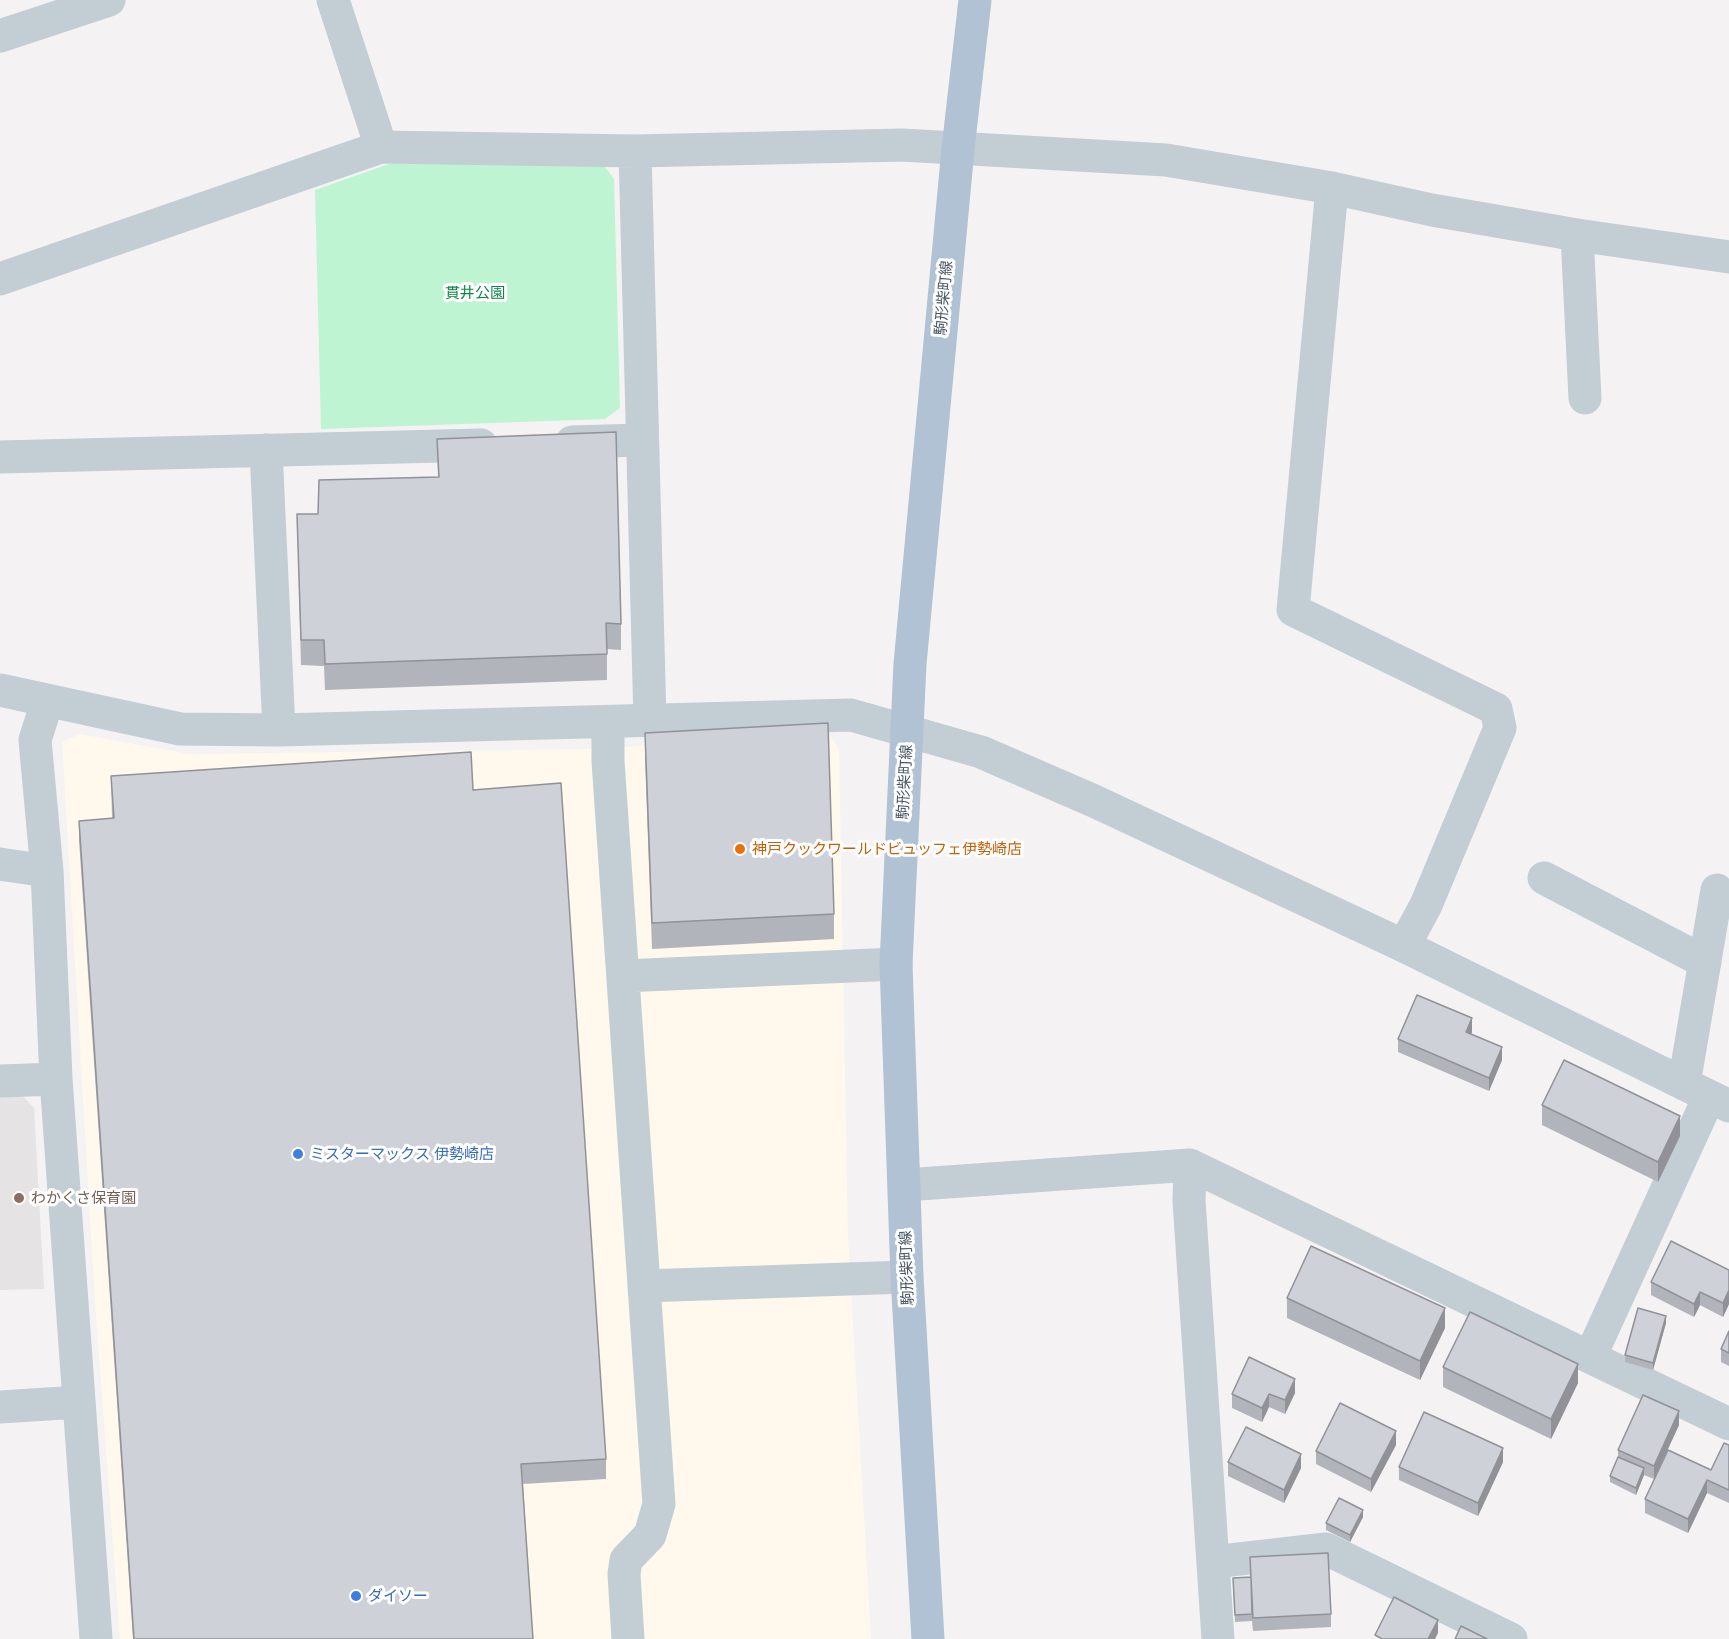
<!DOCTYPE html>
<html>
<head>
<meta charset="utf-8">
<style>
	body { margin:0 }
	canvas { display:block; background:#f4f2f2 }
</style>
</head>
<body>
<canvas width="1729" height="1639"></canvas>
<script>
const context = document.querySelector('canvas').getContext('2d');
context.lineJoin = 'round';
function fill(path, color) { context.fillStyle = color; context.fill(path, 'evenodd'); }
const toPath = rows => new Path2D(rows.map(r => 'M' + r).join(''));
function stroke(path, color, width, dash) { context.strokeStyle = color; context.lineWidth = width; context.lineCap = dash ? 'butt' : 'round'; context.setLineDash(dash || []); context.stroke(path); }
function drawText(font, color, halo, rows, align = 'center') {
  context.font = font + ' Quicksand,"Noto Sans JP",sans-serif'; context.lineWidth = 6; context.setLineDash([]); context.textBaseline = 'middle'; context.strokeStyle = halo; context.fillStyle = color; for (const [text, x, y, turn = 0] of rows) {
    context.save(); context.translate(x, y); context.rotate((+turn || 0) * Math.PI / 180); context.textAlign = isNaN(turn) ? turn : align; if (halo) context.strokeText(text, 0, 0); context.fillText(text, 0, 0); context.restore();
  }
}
const commercial = toPath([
	[80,734,189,754,584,749,830,736,839,749,848,1237,871,1639,120,1639,95,1302,62,742]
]);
const education = toPath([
	[22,1095,34,1108,44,1289,0,1290,0,1096]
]);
const green = toPath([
	[602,163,614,179,620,408,605,419,321,429,315,190,389,164]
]);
const minor = toPath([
	[333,0,381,147],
	[0,36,109,0],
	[635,151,650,721],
	[1332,188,1293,610,1496,709,1500,728,1426,905,1404,946],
	[1577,235,1585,398],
	[0,279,381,147,635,151,902,145,1166,160,1332,188,1432,210,1577,235,1729,257],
	[572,442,642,440],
	[266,450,279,730],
	[0,457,481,445],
	[0,690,180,729,279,730,851,715,981,752,1094,801,1404,946,1729,1106],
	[47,702,35,740,47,871,56,1079,96,1639],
	[608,723,608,761,659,1504,650,1535,626,1560,624,1574,628,1639],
	[0,864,47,871],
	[1544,878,1705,962],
	[623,976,896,964],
	[0,1081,56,1079],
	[1684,1084,1717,890],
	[1190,1165,1189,1200,1218,1639],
	[905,1185,1190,1165,1729,1424],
	[644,1286,907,1277],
	[1591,1355,1709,1097],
	[0,1407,79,1402],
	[1213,1562,1326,1549,1511,1639]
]);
const major = toPath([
	[928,1639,907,1277,896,964,910,664,958,149,975,0]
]);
const wall = toPath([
	[437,439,621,624,621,650,607,649,607,680,325,690,324,666,301,665,297,514,318,514,438,477],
	[645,733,834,914,834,939,652,949,645,758],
	[111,776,473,790,606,1459,606,1479,523,1484,533,1639,133,1639,79,840,79,821,112,818],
	[1472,1032,1471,1034,1502,1060,1489,1091,1398,1052,1398,1039],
	[1542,1105,1680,1136,1658,1182,1542,1125],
	[1729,1270,1729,1304,1723,1317,1700,1305,1694,1317,1651,1295,1651,1282],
	[1287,1298,1445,1328,1420,1380,1287,1318],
	[1666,1323,1653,1370,1625,1362,1625,1355],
	[1729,1331,1729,1366,1721,1362,1721,1349],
	[1443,1367,1578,1383,1551,1439,1443,1387],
	[1295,1393,1285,1414,1269,1407,1262,1422,1232,1408,1232,1394],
	[1679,1425,1654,1479,1644,1475,1636,1495,1610,1482,1610,1476,1618,1457,1618,1450],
	[1396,1445,1371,1492,1316,1464,1316,1451],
	[1729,1445,1729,1503,1707,1493,1688,1533,1645,1513,1645,1499,1711,1470],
	[1228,1462,1301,1468,1284,1503,1228,1476],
	[1503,1462,1478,1516,1399,1480,1399,1467],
	[1363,1517,1350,1542,1326,1530,1326,1523],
	[1250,1557,1331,1614,1331,1627,1253,1631,1252,1621,1235,1622,1233,1585,1250,1577]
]);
const shadedWall = toPath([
	[1472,1018,1472,1032,1466,1045,1466,1032],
	[1502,1047,1502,1060,1489,1091,1489,1078],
	[1680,1116,1680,1136,1658,1182,1658,1162],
	[1729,1290,1729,1304,1723,1317,1723,1303],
	[1700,1292,1700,1305,1694,1317,1694,1304],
	[1445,1308,1445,1328,1420,1380,1420,1361],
	[1666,1316,1666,1323,1653,1370,1653,1363],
	[1578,1364,1578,1383,1551,1439,1551,1419],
	[1295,1379,1295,1393,1285,1414,1285,1400],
	[1269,1394,1269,1407,1262,1422,1262,1408],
	[1679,1411,1679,1425,1654,1479,1654,1466],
	[1396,1431,1396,1445,1371,1492,1371,1479],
	[1503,1448,1503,1462,1478,1516,1478,1503],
	[1301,1454,1301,1468,1284,1503,1284,1490],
	[1644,1468,1644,1475,1636,1495,1636,1488],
	[1707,1480,1707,1493,1688,1533,1688,1519],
	[1363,1510,1363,1517,1350,1542,1350,1535],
	[1438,1620,1438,1633,1435,1639,1428,1639]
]);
const building = toPath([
	[616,432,621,624,606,623,607,654,325,664,324,640,301,640,297,514,318,514,319,480,439,477,437,439,616,432],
	[828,723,834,914,652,923,645,733,828,723],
	[471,752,473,790,561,783,606,1459,521,1464,533,1639,134,1639,79,821,114,818,111,776,471,752],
	[1417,995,1472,1018,1466,1032,1502,1047,1489,1078,1398,1039,1417,995],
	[1564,1060,1680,1116,1658,1162,1542,1105,1564,1060],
	[1671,1241,1729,1270,1729,1290,1723,1303,1700,1292,1694,1304,1651,1282,1671,1241],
	[1311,1246,1445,1308,1420,1361,1287,1298,1311,1246],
	[1638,1308,1666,1316,1653,1363,1625,1355,1638,1308],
	[1470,1312,1578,1364,1551,1419,1443,1367,1470,1312],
	[1729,1331,1729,1353,1721,1349,1729,1331],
	[1249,1357,1295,1379,1285,1400,1269,1394,1262,1408,1232,1394,1249,1357],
	[1643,1395,1679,1411,1654,1466,1618,1450,1643,1395],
	[1340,1403,1396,1431,1371,1479,1316,1451,1340,1403],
	[1424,1412,1503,1448,1478,1503,1399,1467,1424,1412],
	[1246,1427,1301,1454,1284,1490,1228,1462,1246,1427],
	[1724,1443,1729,1445,1729,1490,1707,1480,1688,1519,1645,1499,1668,1450,1711,1470,1724,1443],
	[1618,1457,1644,1468,1636,1488,1610,1476,1618,1457],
	[1339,1498,1363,1510,1350,1535,1326,1523,1339,1498],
	[1328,1553,1331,1614,1253,1618,1250,1557,1328,1553],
	[1251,1577,1252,1614,1235,1615,1233,1578,1251,1577],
	[1394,1597,1438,1620,1428,1639,1382,1639,1375,1635,1394,1597],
	[1461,1626,1487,1639,1455,1639,1461,1626]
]);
const markers = [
	[740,849,6,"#e8710a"],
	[298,1154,6,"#3f7fe0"],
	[19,1198,6,"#8d6e63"],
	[356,1596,6,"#3f7fe0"]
];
const parkNames = [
	["貫井公園",475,293]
];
const streetNames = [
	["駒形柴町線",944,298,-85],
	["駒形柴町線",905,782,-87],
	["駒形柴町線",907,1268,-92]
];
const foodNames = [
	["神戸クックワールドビュッフェ伊勢崎店",752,849]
];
const shopNames = [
	["ミスターマックス 伊勢崎店",310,1154],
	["ダイソー",368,1596]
];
const educationNames = [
	["わかくさ保育園",31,1198]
];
fill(commercial, '#fef9ec');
fill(education, '#e5e3e4');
fill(green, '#bef4d2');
stroke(minor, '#c2cdd4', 33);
stroke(major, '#b0c2d3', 33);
fill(wall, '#b1b4ba');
fill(shadedWall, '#909297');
fill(building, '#ced1d8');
stroke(building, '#909297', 1.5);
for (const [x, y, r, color] of markers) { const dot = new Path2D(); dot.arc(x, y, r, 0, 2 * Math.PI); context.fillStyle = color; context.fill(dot); stroke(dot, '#fff', 2); }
drawText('15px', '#0f8649', '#fff', parkNames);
drawText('15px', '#485662', '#fff', streetNames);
drawText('15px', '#c56008', '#fff', foodNames, 'left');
drawText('15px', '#366cbe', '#fff', shopNames, 'left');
drawText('15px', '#785e54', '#fff', educationNames, 'left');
</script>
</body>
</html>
